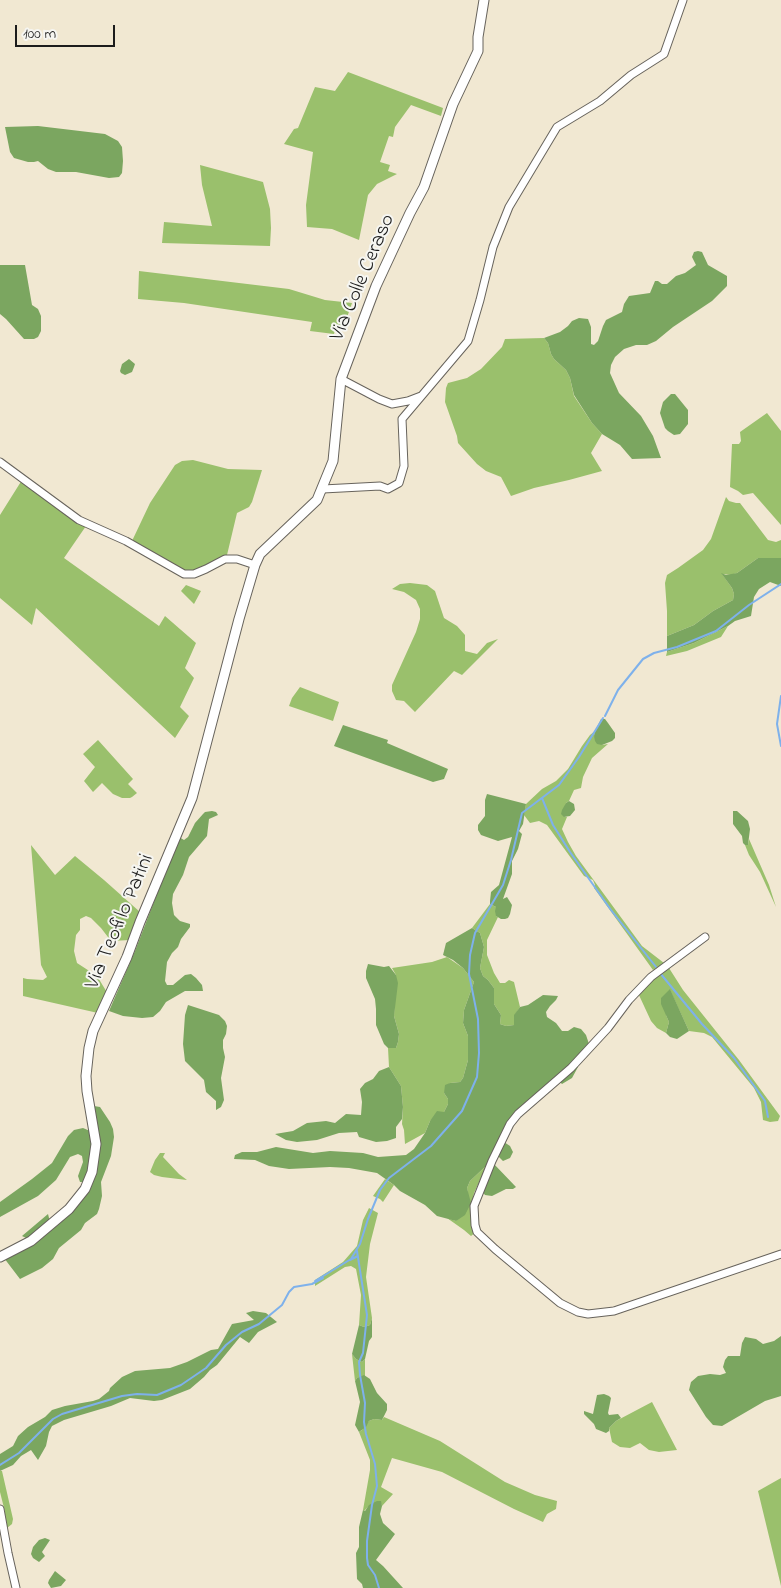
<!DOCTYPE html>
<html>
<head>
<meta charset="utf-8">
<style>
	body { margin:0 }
	#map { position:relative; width:781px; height:1588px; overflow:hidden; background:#f1e8d2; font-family:"Indie Flower",sans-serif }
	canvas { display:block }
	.scale { position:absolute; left:15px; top:25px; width:100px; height:22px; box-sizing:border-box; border:2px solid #1c1c1c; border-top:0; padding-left:6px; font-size:15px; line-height:18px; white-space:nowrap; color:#1c1c1c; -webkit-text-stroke:4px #f6f6f2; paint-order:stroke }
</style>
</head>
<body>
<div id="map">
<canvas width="781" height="1588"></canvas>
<div class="scale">100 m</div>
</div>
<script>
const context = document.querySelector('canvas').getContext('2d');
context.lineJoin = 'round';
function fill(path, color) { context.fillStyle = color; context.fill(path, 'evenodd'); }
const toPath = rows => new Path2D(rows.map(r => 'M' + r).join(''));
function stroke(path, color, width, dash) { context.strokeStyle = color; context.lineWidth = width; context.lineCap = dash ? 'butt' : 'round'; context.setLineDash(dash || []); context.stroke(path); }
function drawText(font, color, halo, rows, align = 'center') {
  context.font = font + ' "Indie Flower",sans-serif'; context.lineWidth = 4; context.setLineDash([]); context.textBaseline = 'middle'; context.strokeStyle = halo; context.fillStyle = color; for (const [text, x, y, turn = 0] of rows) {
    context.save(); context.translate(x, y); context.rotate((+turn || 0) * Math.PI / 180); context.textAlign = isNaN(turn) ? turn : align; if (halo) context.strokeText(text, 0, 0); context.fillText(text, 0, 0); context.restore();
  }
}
const green = toPath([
	[348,72,443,108,441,116,411,105,395,127,393,137,389,136,380,162,390,165,388,171,397,174,377,184,368,195,359,240,332,229,307,227,306,205,313,152,284,144,294,129,298,128,315,87,335,91],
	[200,165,263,182,270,209,271,228,270,246,162,243,164,222,212,226,202,185],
	[139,271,289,289,325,300,352,303,344,326,336,325,334,334,310,331,312,322,184,303,138,299],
	[544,338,548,343,551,354,554,359,566,370,570,378,574,396,592,423,602,434,591,453,602,471,569,480,534,488,511,496,501,477,486,471,477,464,458,443,457,436,445,402,446,388,448,383,467,378,481,369,502,347,505,339],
	[767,413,781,431,781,525,753,493,743,495,738,491,730,487,732,444,739,444,741,441,740,432],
	[193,460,228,469,262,470,252,502,249,507,237,513,227,555,224,558,202,570,186,573,132,541,150,503,175,465,182,461],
	[22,480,86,526,64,558,159,626,165,616,196,643,185,668,194,678,180,707,189,716,175,738,36,608,32,625,0,598,0,515],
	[726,497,729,501,736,503,740,503,768,540,776,542,781,540,781,558,758,558,737,573,731,575,722,574,732,588,734,594,733,600,713,611,694,625,667,636,667,611,665,583,667,575,678,568,703,550,711,539],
	[410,583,427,585,435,591,444,618,457,626,465,635,465,651,477,654,487,643,498,639,462,675,454,671,415,712,404,701,396,700,392,691,392,685,416,632,420,619,420,609,416,600,404,592,392,589,400,584],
	[186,585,201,591,194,604,181,591],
	[728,626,721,637,687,651,666,656,667,652,694,643],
	[300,687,339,702,333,721,289,706,292,698],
	[595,731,594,736,602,745,608,744,592,758,583,777,581,788,574,790,569,801,566,803,564,817,567,817,562,829,568,842,576,856,642,946,664,963,653,970,594,888,595,885,593,880,584,876,547,825,539,821,530,823,524,815,526,804,542,789,556,781,568,769,582,746,590,735],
	[98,740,133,779,128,784,137,793,132,797,130,798,122,798,113,794,102,783,93,792,84,781,95,767,83,754],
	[749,839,769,885,776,907,760,872,749,855,745,845,748,845],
	[31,845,55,875,75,856,104,880,140,912,130,940,111,941,101,928,91,918,86,916,80,919,80,930,76,935,74,951,77,963,97,976,108,994,98,1013,23,996,23,978,27,979,43,980,47,977,41,965],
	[490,904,496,907,496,916,498,917,487,940,487,955,494,973,500,983,505,983,509,980,514,982,520,1007,515,1015,514,1025,506,1026,500,1024,501,1015,494,1004,494,988,488,980,483,976,480,968,484,947,480,933,472,928],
	[447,957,463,968,474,982,464,1010,463,1023,468,1036,468,1060,463,1078,460,1082,450,1083,444,1093,448,1099,448,1104,444,1112,430,1121,425,1133,405,1144,404,1130,402,1124,403,1107,401,1086,389,1067,388,1048,396,1048,398,1042,399,1034,394,1016,396,975,392,968,432,962],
	[669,968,683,990,739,1060,780,1116,778,1121,770,1122,763,1120,761,1102,754,1088,712,1037,704,1033,689,1031,670,990,666,1015,669,1022,666,1033,657,1028,651,1021,638,993,658,975],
	[160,1153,165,1153,163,1157,179,1174,187,1180,162,1177,154,1175,150,1172,155,1160],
	[487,1165,474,1193,471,1208,471,1219,476,1232,471,1236,464,1230,447,1218,456,1221,468,1194,467,1188,470,1181],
	[385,1179,394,1185,383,1202,380,1199,373,1196],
	[369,1208,378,1213,370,1244,366,1277,372,1318,370,1325,364,1327,359,1325,361,1295,356,1269,351,1266,345,1267,315,1286,315,1280,343,1262,357,1246,363,1220],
	[352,1354,356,1359,362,1362,365,1359,365,1376,357,1378,355,1381],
	[652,1402,677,1450,659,1452,649,1450,640,1443,630,1448,620,1447,612,1442,609,1428,616,1421],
	[384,1417,440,1441,505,1482,535,1495,557,1501,556,1509,547,1514,543,1522,514,1509,442,1472,392,1458,381,1487,393,1494,382,1506,380,1501,368,1507,364,1511,363,1510,370,1470,370,1460,359,1432,362,1430,369,1421,374,1419,382,1420],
	[0,1471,2,1471,13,1519,12,1524,7,1528,4,1508,0,1492],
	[781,1478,781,1586,758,1491]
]);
const forest = toPath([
	[38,126,105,134,118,141,122,147,123,161,122,173,119,177,109,178,76,172,56,172,48,169,38,161,34,162,28,162,14,158,10,152,5,127],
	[698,251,702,252,708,265,727,276,727,286,712,301,673,327,656,341,647,345,636,345,624,349,615,357,611,365,610,373,619,393,641,416,653,436,661,458,632,459,620,445,602,434,592,423,574,395,570,378,566,370,554,359,551,354,548,343,544,338,560,332,568,326,572,321,579,318,588,319,591,327,591,344,594,345,598,341,603,326,606,320,622,312,624,304,629,296,650,293,655,281,658,281,662,284,667,284,676,276,685,273,696,265,692,257,694,252],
	[25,265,32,305,38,309,41,316,41,331,38,337,34,339,24,339,6,319,0,314,0,265],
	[129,359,135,364,134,367,132,372,125,375,121,373,120,371,122,364],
	[671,394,675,394,688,410,688,424,680,434,674,435,668,431,665,428,660,413,663,402],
	[758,558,781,558,781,586,770,582,759,589,754,597,751,616,735,621,728,626,694,643,667,652,667,636,694,625,713,611,733,600,734,594,732,588,721,573,726,575,737,573],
	[601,719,605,719,608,723,615,733,615,738,612,741,602,745,597,744,595,741,594,736,595,731],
	[343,725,388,740,387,743,448,769,444,779,433,782,334,746],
	[487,794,526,804,523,824,519,831,522,834,518,849,512,861,512,874,503,899,507,897,512,905,510,914,508,918,505,919,501,919,496,916,495,911,496,907,490,904,490,901,491,892,499,885,512,837,498,841,481,835,478,830,478,825,485,816,485,800],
	[569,801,574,804,575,810,570,816,564,817,561,814,562,810,566,803],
	[212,811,216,812,218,815,209,819,207,836,189,857,183,875,173,894,172,903,174,915,180,921,190,924,190,927,181,939,178,947,172,953,167,962,165,981,167,985,173,985,185,975,191,974,196,978,202,985,203,991,185,991,166,1002,160,1011,153,1017,142,1018,123,1016,109,1011,135,951,179,837,184,840,188,837,195,823,203,814,205,812],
	[733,811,737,811,748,821,750,829,748,845,745,845,743,843,742,836,733,824],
	[472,928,480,933,484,947,480,968,483,976,488,980,494,988,494,1004,501,1015,500,1024,506,1026,514,1025,514,1015,520,1007,528,1005,543,995,558,996,556,1000,550,1006,546,1012,547,1017,556,1023,562,1031,568,1031,574,1027,581,1029,586,1035,589,1044,573,1061,578,1067,572,1078,562,1084,556,1078,516,1113,487,1165,470,1181,467,1188,471,1203,465,1215,456,1221,437,1216,425,1205,400,1191,394,1185,377,1173,349,1168,330,1167,289,1169,269,1166,255,1160,234,1159,235,1155,242,1152,257,1152,276,1147,313,1153,330,1151,363,1153,378,1157,406,1155,414,1149,425,1133,430,1121,437,1111,444,1112,448,1104,448,1099,444,1093,445,1085,450,1083,460,1082,463,1078,468,1060,468,1036,463,1023,464,1010,474,982,463,968,453,960,443,955,446,943],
	[368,964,384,967,389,966,396,975,398,983,394,1016,399,1034,398,1042,396,1048,388,1048,384,1044,376,1025,376,1009,375,999,366,978,366,971],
	[670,989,689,1031,677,1039,670,1037,666,1033,669,1022,661,1004,661,998],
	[188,1005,219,1015,225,1021,227,1026,226,1034,223,1040,223,1048,225,1057,221,1078,224,1100,221,1107,216,1110,216,1101,206,1092,204,1080,185,1061,183,1044,185,1015],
	[389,1067,401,1086,403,1107,402,1119,396,1127,396,1138,387,1141,376,1142,359,1137,357,1132,339,1133,317,1140,297,1142,286,1140,275,1134,293,1131,307,1123,326,1121,335,1123,346,1114,361,1115,362,1102,360,1089,365,1083,373,1079,379,1071],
	[94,1106,100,1107,110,1122,113,1129,114,1137,111,1156,101,1182,102,1196,99,1209,97,1214,85,1223,81,1230,59,1248,53,1259,42,1268,20,1279,4,1258,30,1247,53,1229,76,1208,87,1191,98,1138],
	[83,1128,90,1131,93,1138,87,1174,84,1182,80,1182,78,1176,83,1162,82,1156,78,1154,70,1157,56,1180,38,1196,0,1217,0,1202,32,1179,52,1163,68,1136,74,1130],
	[504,1142,510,1146,513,1152,510,1158,503,1161,497,1155],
	[493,1163,516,1187,513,1189,506,1189,492,1196,485,1195,482,1191],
	[48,1214,50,1222,32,1237,26,1238,22,1236],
	[253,1311,266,1313,277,1322,258,1332,249,1343,240,1337,217,1365,210,1370,204,1377,190,1389,162,1400,154,1401,130,1398,111,1406,64,1420,52,1426,49,1432,46,1446,38,1460,31,1450,21,1456,13,1465,0,1471,0,1454,13,1446,18,1436,28,1427,45,1417,52,1410,65,1406,93,1401,99,1399,109,1391,110,1388,122,1377,135,1371,170,1368,187,1362,211,1350,218,1349,232,1324,254,1320,246,1313],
	[372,1318,372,1337,369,1341,365,1359,362,1362,356,1359,352,1354,359,1325,364,1327,370,1325],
	[781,1336,781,1396,765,1401,722,1426,713,1425,706,1417,689,1390,691,1382,698,1376,710,1374,720,1375,726,1373,723,1367,725,1360,728,1356,740,1356,742,1343,745,1337,756,1339,763,1344,774,1341],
	[364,1375,370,1379,377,1393,387,1404,387,1410,382,1420,374,1419,369,1421,366,1427,359,1432,355,1425,360,1402,355,1381,357,1378],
	[604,1394,609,1396,611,1398,608,1413,609,1415,618,1414,621,1418,616,1421,609,1428,609,1431,606,1433,596,1429,594,1424,584,1414,584,1411,593,1414,597,1395],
	[377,1501,381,1501,382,1506,380,1514,383,1523,395,1534,376,1560,383,1566,403,1588,363,1588,362,1584,357,1579,356,1553,359,1547,359,1527,363,1510,365,1511,369,1505],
	[45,1538,50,1540,42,1552,45,1556,39,1562,33,1558,31,1554,33,1547,39,1540],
	[55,1571,66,1580,61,1586,51,1588,48,1583,49,1580]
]);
const stream = toPath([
	[781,696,777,724,781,746],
	[605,716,618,690,643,659,654,653,677,647,716,631,749,605,781,584],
	[542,798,553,825,570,852,611,910,656,967],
	[660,973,702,1024,734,1058,765,1101,768,1117],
	[357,1251,367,1315,363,1353,359,1362,360,1375,365,1403,364,1422,366,1434,375,1464,377,1486,372,1505,367,1541,367,1558,368,1565,375,1575,379,1588],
	[350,1260,358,1256],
	[315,1281,351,1259,360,1244,368,1219,380,1190,389,1178,431,1146,462,1111,477,1077,479,1053,478,1019,469,974,470,955,475,933,503,885,511,860,522,813,559,785,579,757,603,718],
	[0,1465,19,1453,53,1419,62,1414,122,1396,137,1394,157,1395,181,1385,206,1368,226,1345,242,1332,259,1324,282,1305,289,1292,294,1287,312,1284,323,1278]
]);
const minor = toPath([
	[341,379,379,399,392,404,408,401,421,396],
	[0,462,79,520,126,541,184,574,194,574,206,569,225,559,237,559,255,565],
	[323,489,380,486,388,489,399,483,404,466,402,419,468,341,480,300,493,247,509,207,557,127,600,101,631,75,664,54,683,0],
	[705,937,651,977,629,1000,608,1028,571,1068,518,1114,510,1124,492,1161,474,1206,475,1225,477,1232,495,1249,560,1303,578,1312,588,1314,614,1311,781,1254],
	[0,1509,8,1553,16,1588]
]);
const tertiary = toPath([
	[0,1257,31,1241,69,1209,85,1189,92,1172,96,1144,87,1091,86,1076,89,1048,93,1031,127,957,140,922,192,798,239,619,255,565,260,554,317,500,333,461,341,379,376,286,410,213,424,187,453,104,478,51,478,37,484,0]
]);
const streetNames = [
	["Via Colle Ceraso",364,278,-67],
	["Via Teofilo Patini",121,922,-67]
];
fill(green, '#9ac06c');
fill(forest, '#7ba660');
stroke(stream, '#7eb1eb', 2);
stroke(minor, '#67635c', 9);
stroke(tertiary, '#67635c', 11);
stroke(minor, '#fff', 7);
stroke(tertiary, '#fff', 9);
drawText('21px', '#1c1c1c', '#f6f6f2', streetNames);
</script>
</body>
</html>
